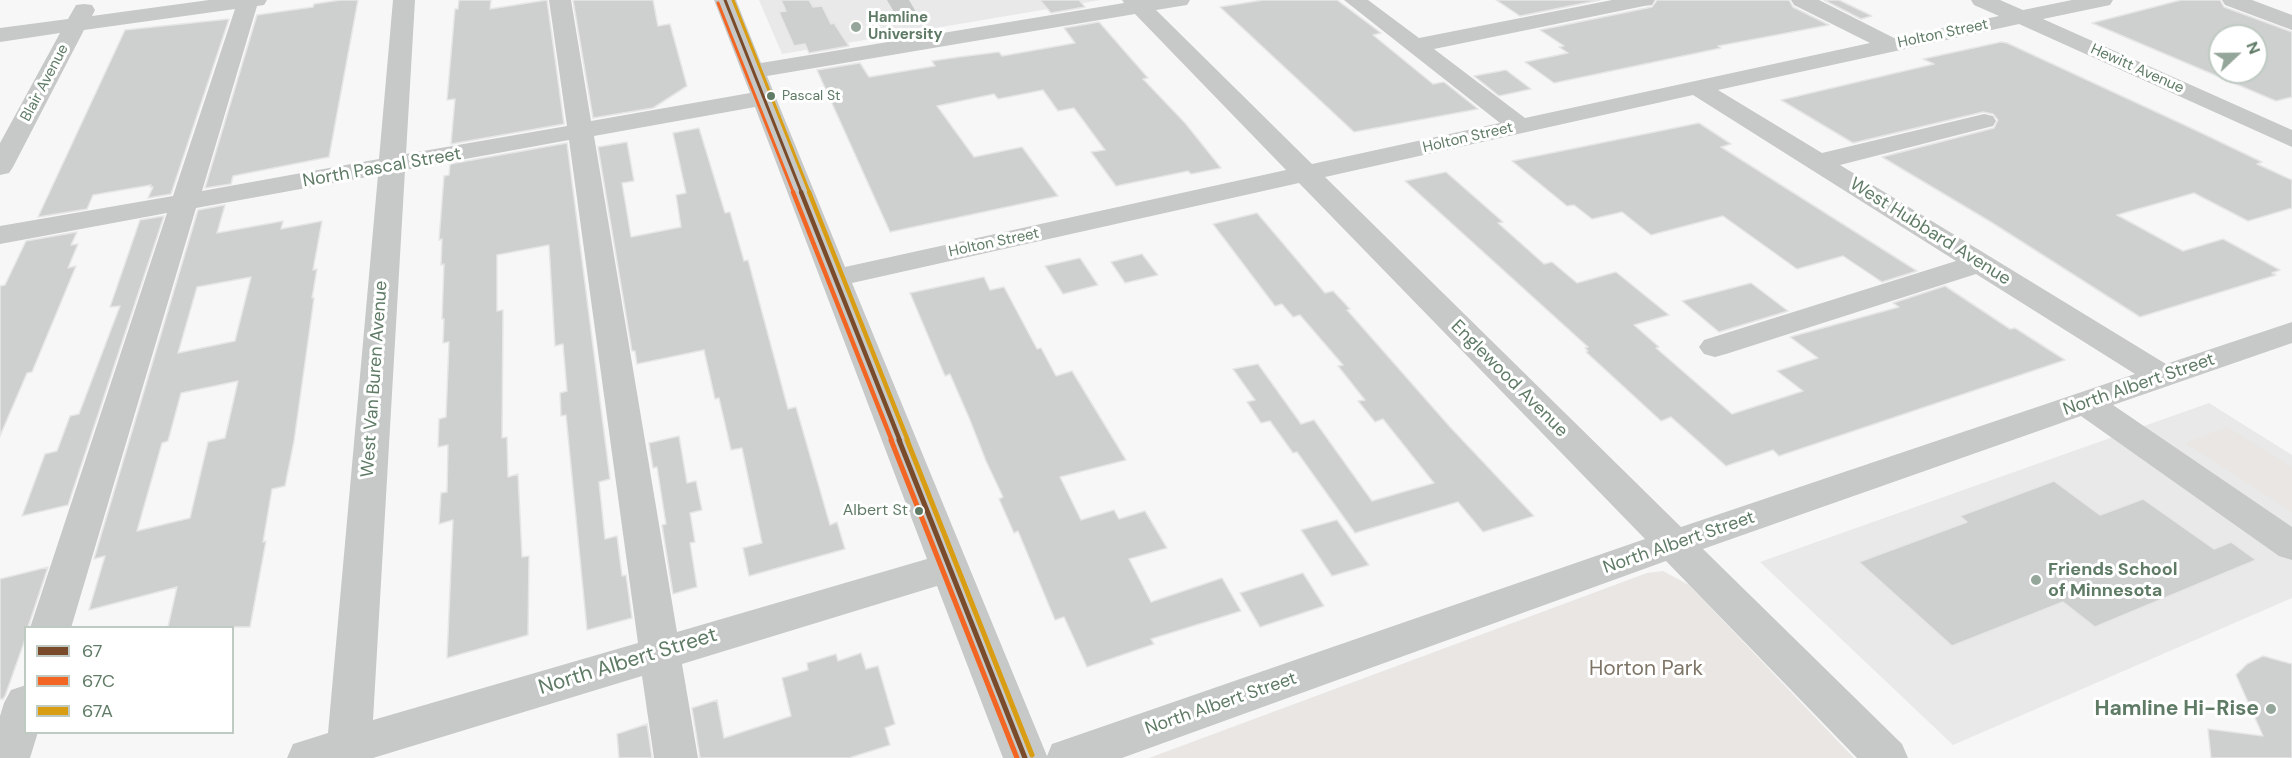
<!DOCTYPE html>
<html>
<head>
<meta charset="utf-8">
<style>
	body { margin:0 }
	#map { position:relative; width:2292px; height:758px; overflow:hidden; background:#f7f7f7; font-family:"DM Sans",sans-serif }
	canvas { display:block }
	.legend { position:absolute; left:24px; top:626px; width:210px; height:108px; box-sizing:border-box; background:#fff; border:2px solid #bfcac2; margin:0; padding:8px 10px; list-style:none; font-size:18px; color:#5f7b66 }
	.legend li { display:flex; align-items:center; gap:12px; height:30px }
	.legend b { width:30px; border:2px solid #bfcac2 }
	.north { position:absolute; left:2208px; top:24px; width:60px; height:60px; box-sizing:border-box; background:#fff; border:2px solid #bfcac2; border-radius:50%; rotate:68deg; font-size:16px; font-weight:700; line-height:24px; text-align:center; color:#5f7b66 }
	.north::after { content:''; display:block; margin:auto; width:21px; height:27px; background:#94a699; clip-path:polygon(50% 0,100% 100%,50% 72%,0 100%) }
</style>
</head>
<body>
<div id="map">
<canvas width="2292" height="758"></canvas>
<ul class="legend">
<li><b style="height:8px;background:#7a4b2a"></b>67</li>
<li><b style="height:8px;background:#f26522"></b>67C</li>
<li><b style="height:8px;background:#d99d14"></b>67A</li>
</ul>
<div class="north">N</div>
</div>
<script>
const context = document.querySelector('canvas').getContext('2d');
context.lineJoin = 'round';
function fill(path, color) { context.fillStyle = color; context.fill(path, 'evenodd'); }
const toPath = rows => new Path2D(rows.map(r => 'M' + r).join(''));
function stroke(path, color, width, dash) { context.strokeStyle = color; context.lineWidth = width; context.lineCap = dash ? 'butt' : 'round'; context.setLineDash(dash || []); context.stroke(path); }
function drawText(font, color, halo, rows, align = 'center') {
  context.font = font + ' "DM Sans",sans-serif'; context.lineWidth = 6; context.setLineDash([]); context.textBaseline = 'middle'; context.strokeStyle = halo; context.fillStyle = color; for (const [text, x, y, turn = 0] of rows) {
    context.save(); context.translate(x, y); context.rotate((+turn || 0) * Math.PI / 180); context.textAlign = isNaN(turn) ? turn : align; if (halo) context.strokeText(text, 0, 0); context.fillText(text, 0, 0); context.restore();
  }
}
const built = toPath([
	[759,0,1101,0,782,54],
	[2209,403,2292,455,2292,598,1953,745,1760,562]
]);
const green = toPath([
	[2227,427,2292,467,2292,512,2185,443],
	[1663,571,1689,585,1854,758,1149,758,1647,573]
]);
const building = toPath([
	[341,0,358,0,329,157,233,176,231,184,205,188,257,15,313,7,314,4,341,0],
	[459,0,491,0,490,9,547,0,564,124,451,144,455,99,447,100,455,9,458,9,459,0],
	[573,0,653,0,658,26,670,24,687,86,653,108,593,118,573,0],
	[781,0,809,0,813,7,822,6,831,24,834,23,849,46,809,53,805,44,794,46,779,12,786,11,781,0],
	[1040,0,1079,0,1085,7,1051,13,1040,0],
	[1263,0,1337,0,1381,33,1373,35,1433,84,1444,82,1478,109,1354,132,1220,7,1263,0],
	[1496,0,1600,0,1520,16,1496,0],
	[1657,0,1789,0,1793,7,1829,25,1718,46,1721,48,1554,83,1525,62,1568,53,1559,47,1564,46,1540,30,1652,7,1657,0],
	[1824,0,1839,0,1872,16,1861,19,1824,0],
	[2181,0,2220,0,2224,7,2292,32,2292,97,2276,101,2092,23,2181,0],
	[2220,36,2256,36,2256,72,2220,72,2220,36],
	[229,19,171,194,148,198,153,187,150,187,151,185,93,195,87,209,38,217,125,30,229,19],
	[1099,22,1148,78,1143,79,1185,123,1221,168,1191,174,1188,171,1116,186,1091,152,1105,150,1074,108,1058,111,1043,90,998,99,994,94,937,106,974,157,1022,147,1058,196,890,232,817,70,860,63,869,77,935,66,932,61,959,57,999,52,1002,56,1075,43,1064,28,1099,22],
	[2001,42,2007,43,2193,129,2262,162,2257,164,2292,180,2292,208,2248,221,2194,193,2117,215,2183,251,2223,239,2280,270,2272,273,2276,275,2140,317,1991,222,1882,157,1994,128,1998,120,1993,114,1983,112,1853,143,1781,100,1934,64,1923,59,2001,42],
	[1506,70,1531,89,1499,96,1474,76,1506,70],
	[1699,123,1731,144,1721,147,1917,271,1882,282,1843,256,1797,269,1723,216,1651,235,1622,212,1592,219,1574,205,1567,206,1512,161,1699,123],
	[699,128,725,213,730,212,744,261,748,260,788,409,796,407,830,525,837,522,845,549,749,576,743,548,762,543,742,448,731,450,719,398,715,399,704,350,637,364,635,351,632,351,598,147,627,142,634,181,622,183,631,237,681,227,676,195,686,193,673,133,699,128],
	[567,143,610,479,599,482,605,539,617,536,622,576,626,575,632,618,587,630,566,415,561,416,560,393,567,391,563,344,555,346,549,245,497,255,497,311,503,310,502,438,507,437,508,477,518,474,522,557,529,556,528,635,447,658,453,520,439,524,441,493,447,492,448,445,438,447,439,419,446,417,449,342,443,343,444,319,442,319,444,264,441,265,442,239,439,240,444,176,449,175,450,164,567,143],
	[1446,172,1503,222,1498,223,1544,264,1552,262,1577,283,1616,272,1669,315,1634,325,1659,347,1656,348,1732,414,1803,391,1777,371,1818,358,1790,337,1899,307,1893,303,1945,286,2010,329,2015,328,2065,360,1779,456,1773,450,1726,466,1671,417,1661,421,1586,352,1588,351,1585,348,1588,347,1405,181,1446,172],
	[225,205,217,233,283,221,281,229,322,221,313,270,317,269,312,298,314,298,294,441,285,486,272,489,263,542,266,541,250,627,168,627,177,587,89,610,105,556,94,559,198,210,225,205],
	[251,277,235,341,178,353,197,287,251,277],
	[238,381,225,438,208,442,190,518,137,531,162,443,168,441,181,393,238,381],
	[1257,213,1325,293,1333,291,1350,309,1347,310,1450,427,1534,516,1483,532,1458,502,1355,533,1297,452,1293,453,1270,421,1261,423,1247,402,1255,400,1233,369,1258,364,1301,424,1314,420,1372,501,1434,483,1383,419,1375,422,1358,401,1365,400,1338,366,1343,365,1300,315,1293,317,1282,304,1275,306,1213,224,1257,213],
	[164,216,68,505,22,516,45,454,57,451,70,416,79,414,120,306,110,307,140,220,164,216],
	[77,232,71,245,78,244,68,268,76,266,32,372,27,373,0,436,0,286,5,285,26,241,77,232],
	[1142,254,1158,275,1125,283,1111,262,1142,254],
	[1080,258,1098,285,1063,294,1045,266,1080,258],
	[984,277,990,290,1004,287,1037,349,1041,348,1056,376,1072,371,1126,460,1060,477,1081,520,1114,510,1119,519,1145,511,1167,548,1129,559,1151,602,1222,578,1241,611,1151,639,1154,644,1087,667,1064,617,1055,620,1018,531,1014,533,999,499,1003,497,986,461,970,420,950,374,945,376,910,293,984,277],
	[1751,283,1788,311,1719,332,1682,301,1751,283],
	[679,436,687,483,696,481,702,510,690,513,695,542,690,543,697,587,673,594,662,525,666,524,657,467,653,468,649,443,679,436],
	[2054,481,2100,515,2143,499,2214,549,2231,542,2256,560,2095,627,2063,602,1952,646,1859,562,1967,522,1960,516,2054,481],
	[1337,520,1369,565,1332,576,1301,530,1337,520],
	[48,567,28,627,26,627,26,637,5,696,3,699,0,699,0,579,48,567],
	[1303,573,1324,606,1260,627,1240,593,1303,573],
	[861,653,866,669,878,666,895,724,885,728,890,745,849,758,700,758,692,708,717,700,724,738,791,716,782,678,808,670,807,663,836,654,838,661,861,653],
	[2263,656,2292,664,2292,758,2211,758,2208,729,2263,736,2236,675,2247,664,2263,656],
	[647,724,652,758,619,758,617,734,647,724]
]);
const minor = toPath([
	[209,0,267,0,264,5,257,6,202,191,379,159,393,0,415,0,406,154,567,126,549,0,571,0,591,121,750,93,714,0,736,0,761,63,1124,3,1122,0,1190,0,1187,5,1156,10,1312,164,1500,123,1344,0,1368,0,1419,38,1612,0,1655,0,1652,5,1644,6,1434,49,1525,118,1870,43,1794,5,1791,0,1819,0,1894,38,1999,16,1974,5,1971,0,2000,0,2023,10,2072,0,2113,0,2110,5,2043,19,2292,130,2292,147,2019,24,1718,90,1822,153,1984,114,1993,116,1996,121,1993,126,1840,165,2166,364,2292,322,2292,343,2113,405,2292,527,2292,560,2279,556,2081,416,1703,549,1902,744,1908,758,1857,758,1666,561,1122,758,1003,758,937,586,682,664,698,758,654,758,642,676,373,758,287,758,293,744,328,733,378,175,196,208,71,628,30,628,167,213,0,244,0,226,173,196,235,9,84,30,13,167,9,173,0,175,0,143,60,33,0,42,0,28,68,19,76,5,84,4,92,5,95,10,92,16,209,0],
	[1135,14,1286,170,845,267,767,76,1135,14],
	[1693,95,1956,261,1704,340,1699,347,1704,354,1715,357,1726,354,1976,274,2135,374,1681,527,1325,177,1693,95],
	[755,107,927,559,677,632,594,136,755,107],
	[569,140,638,643,373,720,405,170,569,140],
	[1299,183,1645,539,1052,744,1047,756,852,283,1299,183],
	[887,0,909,0,916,12,913,17,905,18,897,17,887,0],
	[2222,0,2252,0,2292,15,2292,30,2225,5,2222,0],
	[26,685,26,732,38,732,30,758,0,758,0,716,4,703,11,690,26,685]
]);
const bus1Far2 = toPath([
	[725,0,802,194]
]);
const bus1Far1 = toPath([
	[801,192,900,441]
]);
const bus1 = toPath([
	[899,440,1025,758]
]);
const bus2Far2 = toPath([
	[718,3,794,194]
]);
const bus2Far1 = toPath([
	[793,192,892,441]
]);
const bus2 = toPath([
	[891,440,1017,758]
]);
const bus3Far2 = toPath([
	[733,0,810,194]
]);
const bus3Far1 = toPath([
	[809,192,908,441]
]);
const bus3 = toPath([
	[907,440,1032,755]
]);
const markers = [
	[856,27,6,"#94a699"],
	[771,96,5,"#5f7b66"],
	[919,511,5,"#5f7b66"],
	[2036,580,6,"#94a699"],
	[2271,709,6,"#94a699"]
];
const farBusnames = [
	["Pascal St",782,96]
];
const farPoinames = [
	["Hamline",868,18],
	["University",868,35]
];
const farStreetnames = [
	["Holton Street",1943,34,-12],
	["Hewitt Avenue",2137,69,24],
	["Blair Avenue",45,83,-62],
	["Holton Street",1468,138,-13],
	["Holton Street",994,243,-12]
];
const busNames = [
	["Albert St",908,511]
];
const streetNames = [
	["North Pascal Street",382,168,-10],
	["West Hubbard Avenue",1930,232,32],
	["West Van Buren Avenue",375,379,-86],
	["Englewood Avenue",1509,379,45],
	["North Albert Street",2139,385,-19],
	["North Albert Street",1679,543,-19],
	["North Albert Street",1221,704,-19]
];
const poiNames = [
	["Friends School",2048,570],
	["of Minnesota",2048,591]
];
const nearStreetnames = [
	["North Albert Street",628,662,-17]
];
const nearParknames = [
	["Horton Park",1646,669]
];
const nearPoinames = [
	["Hamline Hi-Rise",2259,709]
];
fill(built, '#e8e9e8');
fill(green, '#e9e6e4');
fill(building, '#cdd0ce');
stroke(building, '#e6e6e6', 1.5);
fill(minor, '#c6c9c7');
stroke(bus1Far2, '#7a4b2a', 3);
stroke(bus1Far1, '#7a4b2a', 4.5);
stroke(bus1, '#7a4b2a', 5);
stroke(bus2Far2, '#f26522', 3);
stroke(bus2Far1, '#f26522', 4.5);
stroke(bus2, '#f26522', 5);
stroke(bus3Far2, '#d99d14', 3);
stroke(bus3Far1, '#d99d14', 4.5);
stroke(bus3, '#d99d14', 5);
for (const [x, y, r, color] of markers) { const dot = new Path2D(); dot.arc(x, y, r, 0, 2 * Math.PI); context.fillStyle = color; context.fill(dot); stroke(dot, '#fff', 2); }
drawText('14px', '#5f7b66', '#fff', farBusnames, 'left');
drawText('bold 15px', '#5f7b66', '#fff', farPoinames, 'left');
drawText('15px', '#5f7b66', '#fff', farStreetnames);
drawText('16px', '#5f7b66', '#fff', busNames, 'right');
drawText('18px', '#5f7b66', '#fff', streetNames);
drawText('bold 18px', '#5f7b66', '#fff', poiNames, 'left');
drawText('21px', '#5f7b66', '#fff', nearStreetnames);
drawText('21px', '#7e7567', '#fff', nearParknames);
drawText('bold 21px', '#5f7b66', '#fff', nearPoinames, 'right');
</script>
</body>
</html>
